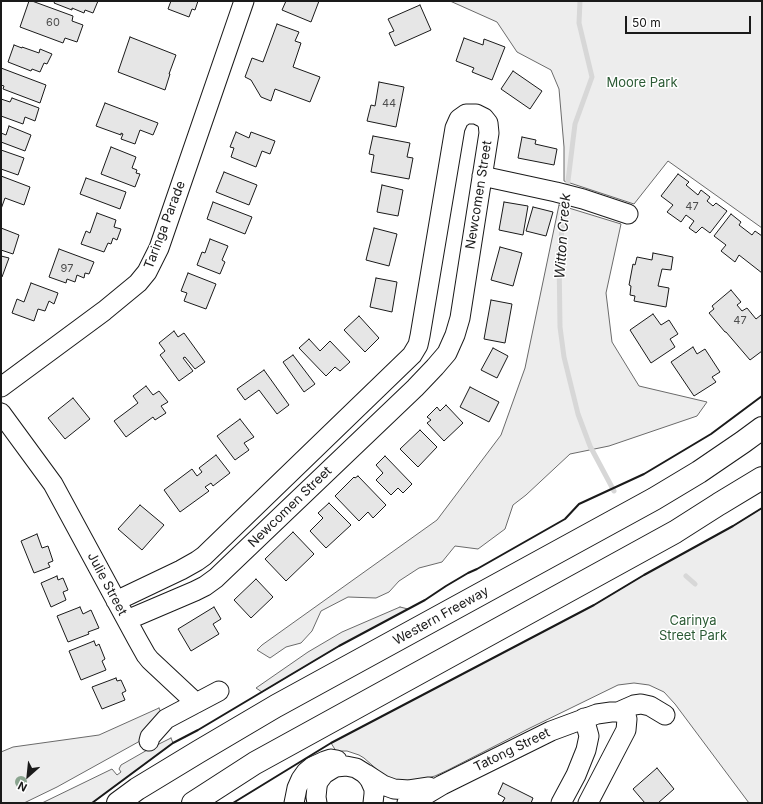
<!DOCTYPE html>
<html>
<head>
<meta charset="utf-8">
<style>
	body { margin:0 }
	#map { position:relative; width:763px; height:804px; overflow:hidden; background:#fff; font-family:Inter,sans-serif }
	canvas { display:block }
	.frame { position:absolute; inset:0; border:2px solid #1a1a1a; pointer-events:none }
	.north { position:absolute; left:8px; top:756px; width:40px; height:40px; -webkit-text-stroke:3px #fff; paint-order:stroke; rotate:207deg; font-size:11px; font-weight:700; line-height:16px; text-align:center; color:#1a1a1a }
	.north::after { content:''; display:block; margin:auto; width:14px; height:18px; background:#1a1a1a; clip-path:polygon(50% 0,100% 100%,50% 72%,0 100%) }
	.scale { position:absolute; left:625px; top:16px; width:126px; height:18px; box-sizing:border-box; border:2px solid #1a1a1a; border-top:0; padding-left:5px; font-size:12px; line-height:14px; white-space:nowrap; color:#1a1a1a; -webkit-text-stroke:3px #fff; paint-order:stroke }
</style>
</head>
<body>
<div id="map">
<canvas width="763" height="804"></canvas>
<div class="frame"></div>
<div class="north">N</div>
<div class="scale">50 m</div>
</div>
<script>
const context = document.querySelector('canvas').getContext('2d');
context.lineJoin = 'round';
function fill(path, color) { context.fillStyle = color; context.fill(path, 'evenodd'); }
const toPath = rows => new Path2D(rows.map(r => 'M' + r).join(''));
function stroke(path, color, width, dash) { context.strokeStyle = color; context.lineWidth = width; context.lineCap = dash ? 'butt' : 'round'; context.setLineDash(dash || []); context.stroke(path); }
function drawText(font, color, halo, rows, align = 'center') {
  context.font = font + ' Inter,sans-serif'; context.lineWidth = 3; context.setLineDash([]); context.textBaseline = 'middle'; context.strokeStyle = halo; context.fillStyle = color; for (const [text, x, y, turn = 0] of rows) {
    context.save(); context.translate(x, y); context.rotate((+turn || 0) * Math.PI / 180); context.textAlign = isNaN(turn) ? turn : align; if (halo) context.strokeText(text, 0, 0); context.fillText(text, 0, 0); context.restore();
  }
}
const green = toPath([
	[450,1,762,1,762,228,668,161,634,204,564,181,564,147,559,89,551,70,517,52,497,22,450,1],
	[559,205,621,224,606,293,612,342,639,386,707,402,697,416,609,446,570,454,526,495,513,505,505,529,478,549,455,546,442,562,419,568,399,581,389,592,376,598,348,597,321,611,312,631,301,643,286,647,270,658,257,650,262,645,437,520,501,435,525,368,559,205],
	[762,508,762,803,749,803,675,704,664,692,649,685,634,683,618,685,530,728,448,770,435,776,423,779,412,781,394,781,381,773,364,758,359,755,347,751,336,751,331,743,594,605,644,575,733,526,762,508],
	[400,607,408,609,339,646,262,692,256,688,308,652,342,632,400,607],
	[159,708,162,715,140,741,57,787,24,803,1,803,1,752,13,747,99,735,159,708],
	[171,738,173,743,92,803,42,803,112,769,117,775,121,772,119,769,121,765,149,749,171,738]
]);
const stream = toPath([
	[580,1,579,23,592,77,575,124,559,254,560,327,564,357,578,414,590,446,614,491],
	[686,576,695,584]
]);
const building = toPath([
	[29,1,32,1,73,16,72,21,83,25,77,42,65,38,63,43,20,27,29,1],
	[55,1,98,1,93,13,85,10,84,13,72,8,72,10,54,3,55,1],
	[171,1,198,1,195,10,192,9,189,17,168,9,171,1],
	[286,1,319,1,311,22,282,10,286,1],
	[420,5,431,30,395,46,389,33,394,31,388,19,420,5],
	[277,24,299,32,295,41,301,43,293,67,320,77,310,102,275,89,271,101,261,97,251,80,245,77,252,58,263,62,277,24],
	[130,37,176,55,169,74,170,74,165,90,118,72,130,37],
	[464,38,483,45,484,39,505,47,492,80,472,72,474,68,456,61,464,38],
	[14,45,22,48,22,47,39,53,40,49,52,54,47,64,44,63,40,72,32,69,31,71,8,62,14,45],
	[1,68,46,85,40,103,3,89,4,86,1,85,1,68],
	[513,71,542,91,530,109,501,89,513,71],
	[379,82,404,87,396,127,367,121,371,105,375,106,379,82],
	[12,98,39,108,35,121,25,117,23,124,1,116,1,99,10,102,12,98],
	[105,103,158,123,153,135,140,130,135,144,121,139,123,134,121,133,121,135,96,126,105,103],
	[9,126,31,135,25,151,1,142,1,133,6,135,9,126],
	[236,132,249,138,251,132,275,141,270,154,262,151,256,167,231,157,234,148,230,147,236,132],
	[373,136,410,143,407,157,413,158,409,179,371,172,374,155,369,154,373,136],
	[522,137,536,140,535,144,557,149,554,165,518,158,522,137],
	[111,147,136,157,132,168,137,170,136,173,140,174,135,187,101,174,111,147],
	[1,150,24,158,18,175,1,169,1,150],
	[224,172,257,185,249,205,216,192,224,172],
	[678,174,689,182,686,185,698,195,701,190,710,197,707,201,713,206,716,203,727,211,710,233,702,227,696,233,689,228,694,221,686,215,681,222,667,212,673,205,661,196,678,174],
	[1,176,30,187,24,205,5,198,1,209,1,176],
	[86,178,126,192,120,209,80,194,86,178],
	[382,185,403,190,398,216,377,212,382,185],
	[213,202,252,217,245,234,207,219,213,202],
	[504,202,528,206,523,235,499,230,504,202],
	[533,207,553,212,546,236,526,231,533,207],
	[97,213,116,220,114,227,121,229,117,240,113,238,111,244,108,243,104,252,81,244,86,231,90,233,97,213],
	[731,214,741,222,739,225,752,235,755,231,762,236,762,273,739,255,735,262,721,251,726,245,714,236,731,214],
	[1,228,19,235,13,254,1,250,1,228],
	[374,228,397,234,389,266,366,260,374,228],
	[210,239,228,246,222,260,225,262,220,274,197,265,202,252,205,253,210,239],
	[500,247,522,253,513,286,491,280,500,247],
	[59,249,94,262,89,274,85,273,84,278,77,275,75,282,67,279,66,283,49,277,59,249],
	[653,253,673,257,671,270,662,269,658,286,669,288,666,307,634,301,635,296,630,295,631,286,629,285,633,264,635,265,637,257,652,260,653,253],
	[1,256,9,258,2,277,1,277,1,256],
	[188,273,216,284,206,309,184,301,187,293,181,291,188,273],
	[376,278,397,282,392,312,370,307,376,278],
	[31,283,58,293,54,304,49,301,45,311,38,309,34,321,12,313,17,299,24,302,31,283],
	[731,290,741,302,737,305,742,311,747,308,756,319,761,315,762,316,762,351,750,360,726,332,725,332,709,313,714,309,712,306,731,290],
	[491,300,512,304,505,343,484,339,491,300],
	[653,314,661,325,669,320,678,334,670,339,675,347,651,363,630,330,653,314],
	[359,316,379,338,365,352,344,330,359,316],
	[174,331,178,337,184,333,205,362,195,369,185,357,183,358,193,371,179,381,160,355,165,351,159,343,174,331],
	[309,339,320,351,330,341,350,362,340,371,335,367,326,376,299,348,309,339],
	[693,347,697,354,705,349,720,372,712,377,716,382,694,396,671,362,693,347],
	[493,348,508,356,497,378,481,370,493,348],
	[293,355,315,384,304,392,283,362,293,355],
	[264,370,289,405,277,414,259,390,245,400,237,389,264,370],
	[146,386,153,395,159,391,168,402,161,406,166,413,155,420,153,417,126,437,114,421,138,403,133,396,146,386],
	[470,387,499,402,489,422,460,407,470,387],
	[73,398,90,419,65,439,48,418,73,398],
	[446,405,463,423,444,441,427,423,431,420,427,417,437,407,440,411,446,405],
	[240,419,254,437,244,443,249,450,235,460,217,436,240,419],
	[420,430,437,447,418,467,400,449,420,430],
	[216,455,230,473,213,486,211,483,205,487,209,491,180,512,164,490,192,469,197,476,202,472,199,468,216,455],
	[385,456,412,484,403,493,398,488,391,495,376,480,383,473,376,465,385,456],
	[358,476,386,505,373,518,368,512,359,521,335,496,354,477,355,478,358,476],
	[329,503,351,525,326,548,310,531,323,518,318,513,329,503],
	[140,505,164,525,142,550,118,529,140,505],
	[293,532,314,554,286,581,265,559,293,532],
	[37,534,42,548,48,546,53,561,48,563,50,567,34,573,21,541,37,534],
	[57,576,58,580,63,578,68,590,63,592,66,600,51,607,41,583,57,576],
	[256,579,273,597,251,618,234,600,256,579],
	[80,607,83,614,91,610,99,628,88,632,89,634,68,642,57,616,80,607],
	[214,607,221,619,213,624,219,634,191,651,178,629,214,607],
	[94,641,96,646,99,644,105,659,102,661,106,670,81,680,69,651,94,641],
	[116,678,117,681,121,680,126,691,122,693,125,700,102,709,92,687,116,678],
	[657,768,674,789,658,803,645,803,633,789,657,768],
	[503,783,533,798,531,803,502,803,505,798,498,794,503,783]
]);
const minor = toPath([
	[482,176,556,192,583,199,628,214],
	[1,387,104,311,138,283,147,272,159,248,244,1],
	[1,413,53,484,137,639,146,655,150,660,196,703],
	[116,601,181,570,197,561,204,556,412,355,418,345,420,336,455,128,459,119,466,114,476,114,484,118,488,123,489,133,460,318,455,335,447,353,435,367,415,388,216,578,205,586,195,591,127,620],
	[618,712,634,705,641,704,650,706,665,715],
	[149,741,150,737,166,719,219,691],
	[366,774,383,785,394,789,409,790,429,787],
	[294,803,297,788,301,779,306,772,312,767,325,761,331,759,337,760],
	[317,803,316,797,317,787,318,782,324,774,332,769,336,767,346,766,356,768,364,773,367,776,370,780,374,789,374,794,373,803],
	[407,803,422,797,442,785,551,731,597,714,611,712,618,712,623,714,626,716,627,719,626,730,588,803],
	[561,803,576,775,586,750,589,736,584,718]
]);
const highway = toPath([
	[118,803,137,789,198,752,276,706,654,499,699,472,743,442,762,428],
	[193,803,255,763,675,532,719,504,762,478]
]);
const wall = toPath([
	[92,803,173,743,198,730,339,646,425,600,446,586,468,573,477,569,565,519,579,504,644,474,711,434,762,396],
	[233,803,331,743,594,605,644,575,733,526,762,508]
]);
const trees = [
	[21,782]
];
const numberNames = [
	["60",53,23],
	["44",389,104],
	["47",692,207],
	["97",67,269],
	["47",740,321]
];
const parkNames = [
	["Moore Park",642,83],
	["Carinya",693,621],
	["Street Park",693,636]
];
const streetNames = [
	["Newcomen Street",479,195,-81],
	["Taringa Parade",165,225,-69],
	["Newcomen Street",290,507,-44],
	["Julie Street",107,584,62],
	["Western Freeway",441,616,-29],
	["Tatong Street",512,750,-26]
];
const waterNames = [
	["Witton Creek",563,236,-86]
];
fill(green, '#ededed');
stroke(green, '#6a6a6a', 1);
stroke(stream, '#d7d7d7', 5);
fill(building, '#e6e6e6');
stroke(building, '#1a1a1a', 1);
stroke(minor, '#1a1a1a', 21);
stroke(highway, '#1a1a1a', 24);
stroke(minor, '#fff', 19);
stroke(highway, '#fff', 22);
stroke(wall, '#1a1a1a', 2);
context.fillStyle = '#8aa48f';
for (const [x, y] of trees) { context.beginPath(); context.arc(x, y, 6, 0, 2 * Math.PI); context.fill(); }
drawText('11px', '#4d4d4d', null, numberNames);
drawText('13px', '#2b5a34', '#fff', parkNames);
drawText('13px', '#1a1a1a', '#fff', streetNames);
drawText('italic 14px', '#1a1a1a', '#fff', waterNames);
</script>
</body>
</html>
